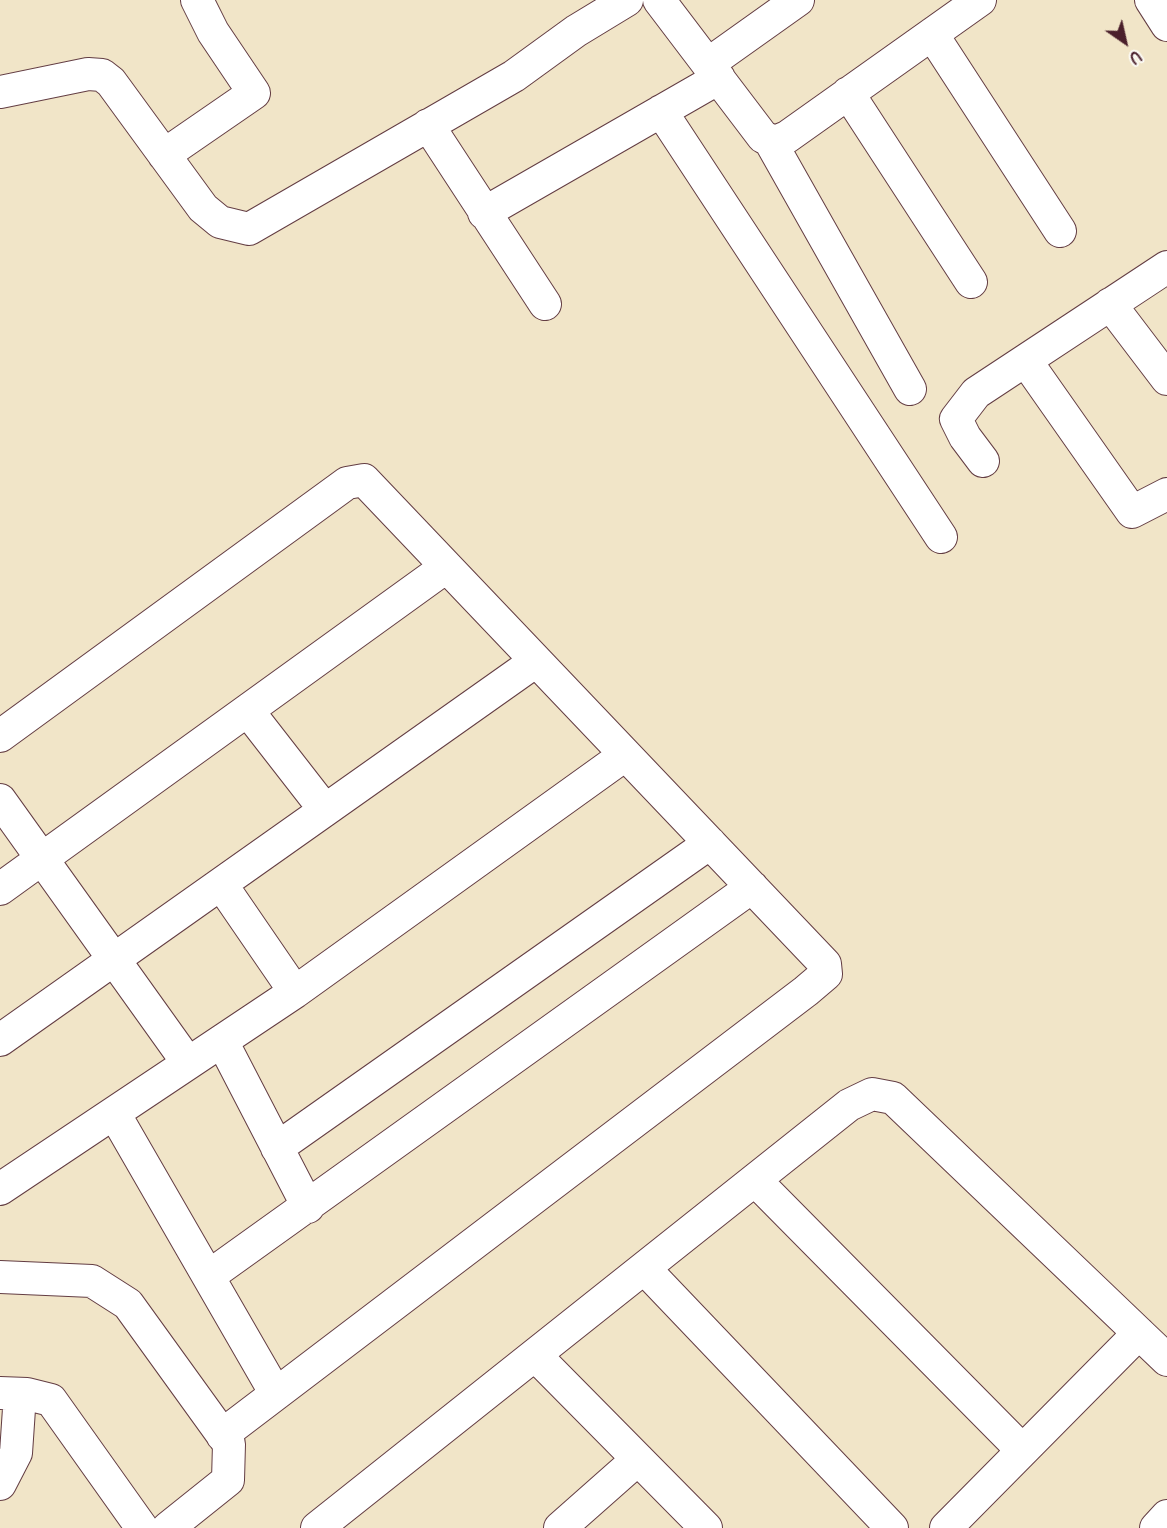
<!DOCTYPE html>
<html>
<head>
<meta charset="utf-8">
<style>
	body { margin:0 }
	#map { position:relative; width:1167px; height:1528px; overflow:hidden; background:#f1e5c8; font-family:Pangolin,sans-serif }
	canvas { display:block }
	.north { position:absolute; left:1095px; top:12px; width:60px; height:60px; -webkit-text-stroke:4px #fdfcf7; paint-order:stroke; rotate:146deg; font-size:16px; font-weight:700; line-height:24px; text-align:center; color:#4a1f2b }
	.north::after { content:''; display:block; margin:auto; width:21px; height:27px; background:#4a1f2b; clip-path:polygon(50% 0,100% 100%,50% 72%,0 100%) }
</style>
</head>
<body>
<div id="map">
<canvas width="1167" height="1528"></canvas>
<div class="north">U</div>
</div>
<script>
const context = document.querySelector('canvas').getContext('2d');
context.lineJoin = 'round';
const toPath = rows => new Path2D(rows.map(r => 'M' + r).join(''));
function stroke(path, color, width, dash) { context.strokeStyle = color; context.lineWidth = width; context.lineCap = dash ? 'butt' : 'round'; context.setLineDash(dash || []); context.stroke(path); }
const minor = toPath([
	[659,0,763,137,775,142,787,137,980,0],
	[1151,0,1167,25],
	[932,34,1060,231],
	[708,64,798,0],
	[0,92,88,74,102,75,111,82,203,208,220,222,249,229,514,76,576,31,627,0],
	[848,93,971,282],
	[661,111,941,537],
	[428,125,545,304],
	[770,141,910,389],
	[164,155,254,93,213,32,197,0],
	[484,213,719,78],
	[1110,304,1167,379],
	[1026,361,1132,512,1167,494],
	[983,461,965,437,956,419,976,393,1167,267],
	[248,711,325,810],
	[0,736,347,483,364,480,825,964,826,974,806,991,222,1435],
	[0,800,188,1063],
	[221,884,295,992],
	[0,889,446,567],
	[0,1040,536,661],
	[222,1041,308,1207],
	[114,1113,276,1394],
	[277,1148,710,843],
	[755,1180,1022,1450],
	[0,1189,295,992,625,755],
	[644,1268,892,1528],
	[209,1276,752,887],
	[0,1277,92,1281,128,1304,229,1444,228,1480,168,1528],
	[535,1355,706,1528],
	[0,1393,27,1394,51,1400,142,1528],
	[0,1484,16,1453,20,1394],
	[317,1528,849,1105,872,1094,893,1098,1167,1360],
	[560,1528,638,1459],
	[946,1528,1139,1333],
	[1156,1528,1167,1516]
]);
stroke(minor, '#633d43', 34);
stroke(minor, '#fff', 32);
</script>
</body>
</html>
